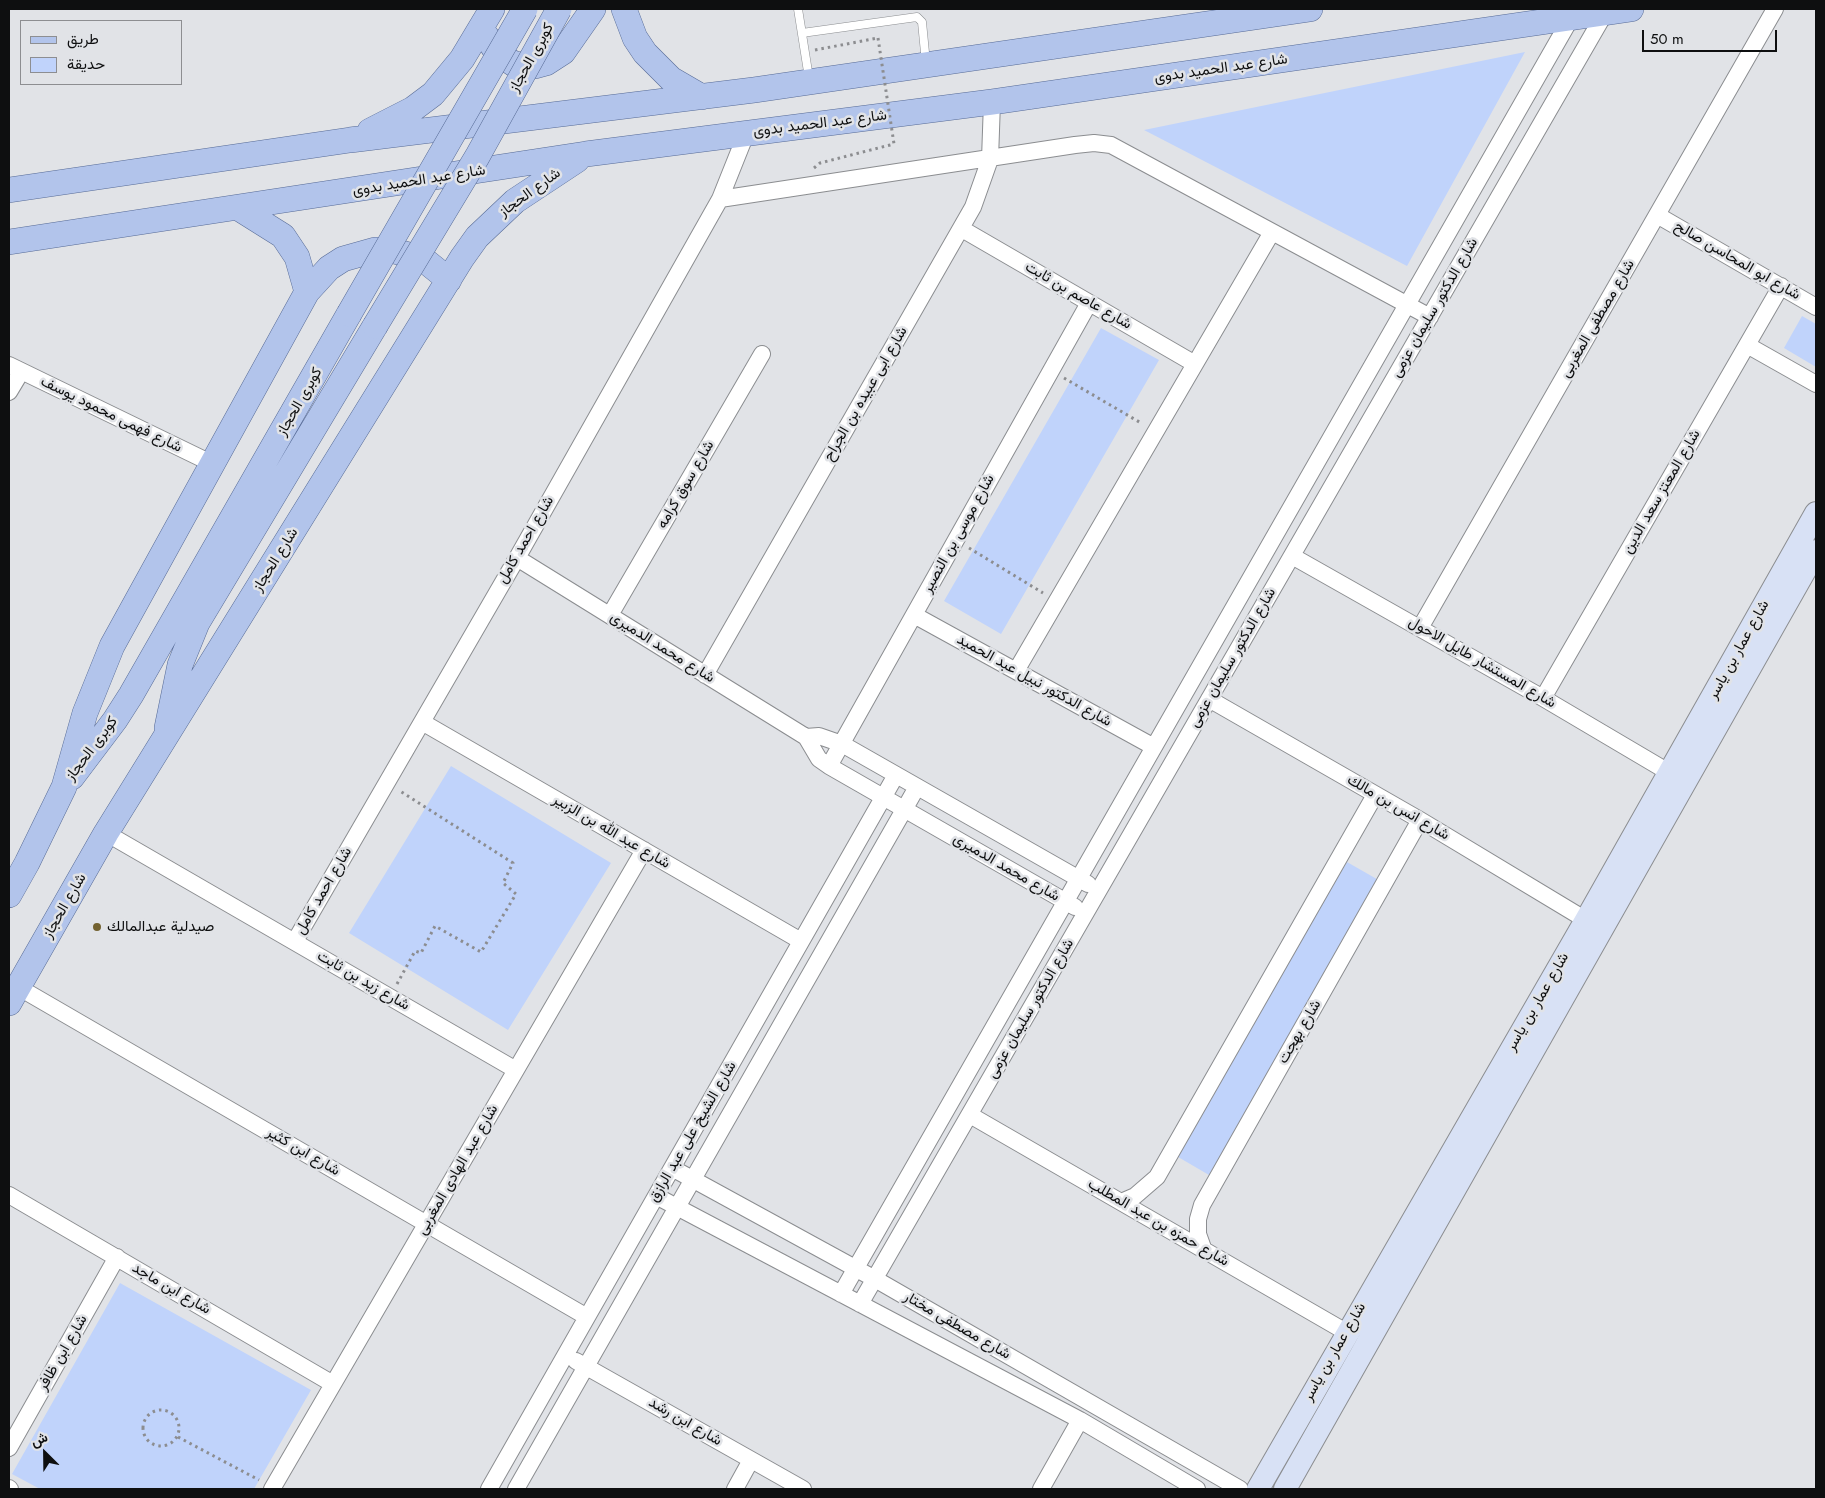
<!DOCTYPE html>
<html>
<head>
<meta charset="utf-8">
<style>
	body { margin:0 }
	#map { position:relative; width:1825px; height:1498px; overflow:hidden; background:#e1e3e7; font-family:Jost,Vazirmatn,sans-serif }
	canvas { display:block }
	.frame { position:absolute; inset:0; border:10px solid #0e0f10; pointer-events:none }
	.legend { position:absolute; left:20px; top:20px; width:162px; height:65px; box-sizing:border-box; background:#e1e3e7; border:1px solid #8d8e91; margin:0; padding:6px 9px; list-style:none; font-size:15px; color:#0e0f10 }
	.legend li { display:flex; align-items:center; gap:10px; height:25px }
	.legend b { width:25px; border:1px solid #8d8e91 }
	.north { position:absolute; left:20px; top:1428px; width:50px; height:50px; -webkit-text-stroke:4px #e1e3e7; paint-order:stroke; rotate:337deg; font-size:14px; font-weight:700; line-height:20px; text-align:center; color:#0e0f10 }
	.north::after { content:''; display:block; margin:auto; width:18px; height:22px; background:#0e0f10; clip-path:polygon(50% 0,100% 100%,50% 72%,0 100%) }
	.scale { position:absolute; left:1642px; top:30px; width:135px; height:22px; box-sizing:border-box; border:2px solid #0e0f10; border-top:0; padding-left:6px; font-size:15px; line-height:18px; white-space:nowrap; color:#0e0f10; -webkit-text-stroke:4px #e1e3e7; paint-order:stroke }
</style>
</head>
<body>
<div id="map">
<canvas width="1825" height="1498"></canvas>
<div class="frame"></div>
<ul class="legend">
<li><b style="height:6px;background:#b2c4eb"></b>طريق</li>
<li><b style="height:14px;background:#c0d3fb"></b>حديقة</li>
</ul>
<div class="north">ش</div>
<div class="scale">50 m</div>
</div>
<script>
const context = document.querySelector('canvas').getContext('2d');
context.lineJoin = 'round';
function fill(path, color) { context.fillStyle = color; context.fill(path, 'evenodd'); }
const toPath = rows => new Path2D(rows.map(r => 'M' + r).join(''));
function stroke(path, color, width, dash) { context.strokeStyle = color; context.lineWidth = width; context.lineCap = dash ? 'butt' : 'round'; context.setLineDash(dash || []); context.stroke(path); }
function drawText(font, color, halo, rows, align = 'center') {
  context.font = font + ' Jost,Vazirmatn,sans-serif'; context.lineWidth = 5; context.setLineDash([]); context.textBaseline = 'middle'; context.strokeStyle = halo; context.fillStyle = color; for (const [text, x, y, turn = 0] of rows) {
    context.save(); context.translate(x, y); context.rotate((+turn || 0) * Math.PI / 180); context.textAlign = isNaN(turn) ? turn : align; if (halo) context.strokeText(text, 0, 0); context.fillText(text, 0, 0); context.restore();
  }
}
const green = toPath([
	[1525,52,1407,266,1144,130],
	[1802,316,1816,324,1816,367,1784,348],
	[1101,328,1159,360,1001,634,944,601],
	[451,766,611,863,508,1030,349,933],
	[1347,862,1382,882,1209,1175,1173,1154],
	[120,1283,311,1390,254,1489,40,1489,12,1474]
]);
const path = toPath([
	[815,50,878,38],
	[814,168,820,163,894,144],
	[1064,378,1141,423],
	[969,548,1043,593],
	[397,984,415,951,421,953,435,926,481,952,516,894,503,883,513,863,400,791],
	'143 1428a18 18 0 1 1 36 0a18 18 0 1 1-36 0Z',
	[178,1437,259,1480]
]);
const lane = toPath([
	[798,9,809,78],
	[802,33,917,17,922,22,926,63]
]);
const street = toPath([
	[720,199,1075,145,1094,143,1111,145,1430,317],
	[1657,215,1816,307],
	[962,229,1195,364],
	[1747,345,1816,384],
	[9,365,213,464],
	[9,392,21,372],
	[1292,556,1543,698,1670,773],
	[517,558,806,737,819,759,829,766,1075,907],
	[610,615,762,354],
	[914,615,1154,747],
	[1420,628,1775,9],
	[1016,671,1272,232],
	[705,675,973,207,990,159,992,102],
	[1543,698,1781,286],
	[1209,699,1420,820,1586,920],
	[422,722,801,941],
	[806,737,819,736,842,744,1088,884],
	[829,766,1089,303],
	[106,833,516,1070],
	[295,941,517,558,720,199,746,134],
	[18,987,587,1317],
	[970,1115,1346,1332],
	[672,1168,875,1279,1240,1489],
	[9,1195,333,1384],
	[656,1196,1080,1420,1197,1489],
	[1121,1202,1135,1196,1157,1177,1375,795],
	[1203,1248,1198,1234,1198,1219,1202,1205,1420,820],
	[841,1294,1571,18],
	[860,1304,1605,13],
	[576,1361,803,1489],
	[9,1448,117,1257],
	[9,1488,10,1489],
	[272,1489,644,850],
	[489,1489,896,775],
	[516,1489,917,787],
	[735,1489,751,1460],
	[1041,1489,1080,1420]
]);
const secondary = toPath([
	[1258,1489,1586,920,1816,513],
	[1285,1489,1816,551]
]);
const primary = toPath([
	[624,9,635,38,645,53,671,79,702,97],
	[487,37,497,53,514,64,535,66,546,63,563,52,593,9],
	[370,131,413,109,433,94,462,59,492,9],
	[9,190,350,140,754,90,1310,9],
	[9,242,586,154,992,102,1631,9],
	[307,292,329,268,343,259,375,250,391,250,423,259,449,280],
	[167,728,180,665,197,623,375,326],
	[72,777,115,720,131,695,349,314],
	[9,895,27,863,64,787,85,713,112,646,307,292,297,257,283,236,240,209],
	[9,1003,106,833,462,258,477,237,515,201,577,160]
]);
const pathBridge = toPath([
	[878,38,894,144]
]);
const primaryBridge = toPath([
	[349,314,525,9],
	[375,326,477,157,559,9]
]);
const markers = [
	[97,927,5,"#736230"]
];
const streetNames = [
	["كوبرى الحجاز",532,58,-61],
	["شارع عبد الحميد بدوى",1221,69,-8],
	["شارع عبد الحميد بدوى",820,124,-7],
	["شارع عبد الحميد بدوى",419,181,-9],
	["شارع الحجاز",530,193,-36],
	["شارع ابو المحاسن صالح",1737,261,30],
	["شارع عاصم بن ثابت",1078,296,30],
	["شارع الدكتور سليمان عزمى",1435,308,-60],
	["شارع مصطفى المغربى",1598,319,-60],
	["شارع ابى عبيده بن الجراح",866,394,-60],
	["كوبرى الحجاز",300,402,-60],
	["شارع فهمى محمود يوسف",111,415,26],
	["شارع سوق كرامه",686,485,-60],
	["شارع المعتز سعد الدين",1662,492,-60],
	["شارع موسى بن النصير",959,534,-61],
	["شارع احمد كامل",526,540,-60],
	["شارع الحجاز",276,560,-58],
	["شارع محمد الدميرى",662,648,32],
	["شارع عمار بن ياسر",1739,650,-61],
	["شارع الدكتور سليمان عزمى",1233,658,-60],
	["شارع المستشار طايل الاحول",1482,663,30],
	["شارع الدكتور نبيل عبد الحميد",1034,681,29],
	["كوبرى الحجاز",92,749,-53],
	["شارع انس بن مالك",1398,808,30],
	["شارع عبد الله بن الزبير",611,832,30],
	["شارع محمد الدميرى",1006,868,30],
	["شارع احمد كامل",324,891,-60],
	["شارع الحجاز",65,906,-60],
	["شارع زيد بن ثابت",363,981,30],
	["شارع عمار بن ياسر",1538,1002,-60],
	["شارع الدكتور سليمان عزمى",1031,1009,-60],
	["شارع بهجت",1300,1032,-60],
	["شارع الشيخ على عبد الرازق",693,1132,-60],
	["شارع ابن كثير",303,1152,30],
	["شارع عبد الهادى المغربى",458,1170,-60],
	["شارع حمزه بن عبد المطلب",1158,1223,30],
	["شارع ابن ماجد",171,1289,30],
	["شارع مصطفى مختار",957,1326,30],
	["شارع عمار بن ياسر",1335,1352,-60],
	["شارع ابن ظافر",63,1353,-60],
	["شارع ابن رشد",685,1422,30]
];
const poiNames = [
	["صيدلية عبدالمالك",107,927]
];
fill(green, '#c0d3fb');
stroke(lane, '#8b8d90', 9);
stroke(street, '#8b8d90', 18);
stroke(secondary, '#8b8d90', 24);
stroke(primary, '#576b96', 26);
stroke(path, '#8c8d90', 3, [2.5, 4]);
stroke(lane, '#fff', 8);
stroke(street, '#fff', 16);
stroke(secondary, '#d8e1f5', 22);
stroke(primary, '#b2c4eb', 25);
stroke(primaryBridge, '#576b96', 26, []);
stroke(pathBridge, '#8c8d90', 3, [2.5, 4]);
stroke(primaryBridge, '#b2c4eb', 25);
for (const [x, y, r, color] of markers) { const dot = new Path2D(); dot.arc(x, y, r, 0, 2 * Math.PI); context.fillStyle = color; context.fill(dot); stroke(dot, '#e1e3e7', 2); }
drawText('15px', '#0e0f10', '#e1e3e7', streetNames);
drawText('15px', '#0e0f10', '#e1e3e7', poiNames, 'left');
</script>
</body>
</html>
